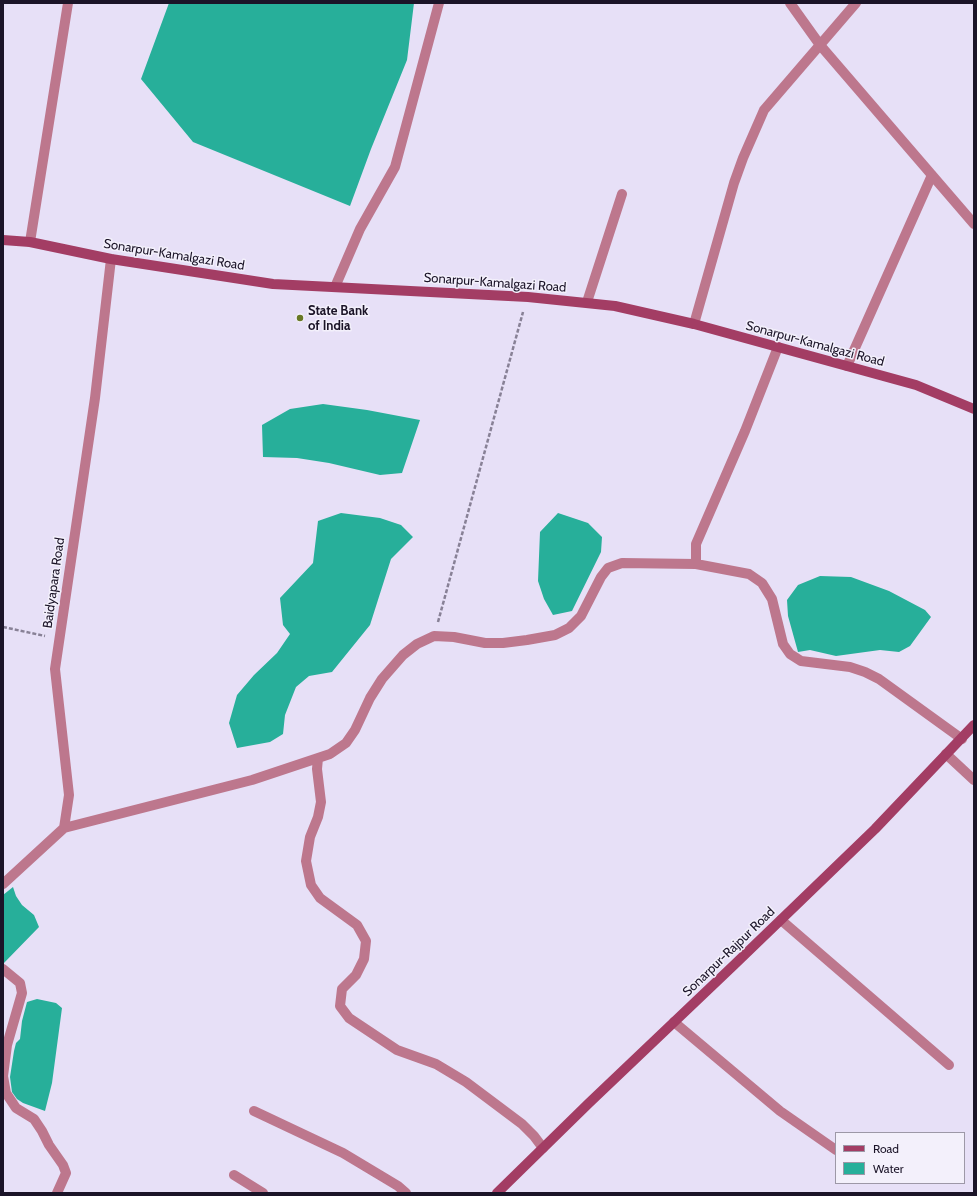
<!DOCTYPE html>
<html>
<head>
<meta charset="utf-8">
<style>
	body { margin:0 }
	#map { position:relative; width:977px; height:1196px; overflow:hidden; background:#e7e0f7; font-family:Cabin,sans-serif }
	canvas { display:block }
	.frame { position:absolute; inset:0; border:4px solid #1b1428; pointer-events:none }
	.legend { position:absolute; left:835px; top:1132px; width:130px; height:52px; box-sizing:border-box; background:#f3f0fb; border:1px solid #9d98a7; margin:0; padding:5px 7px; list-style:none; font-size:12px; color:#1b1428 }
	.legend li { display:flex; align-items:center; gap:8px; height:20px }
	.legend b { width:20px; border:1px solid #9d98a7 }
</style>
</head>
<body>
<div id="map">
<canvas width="977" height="1196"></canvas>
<div class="frame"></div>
<ul class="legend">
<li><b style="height:5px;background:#a33d64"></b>Road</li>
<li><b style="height:11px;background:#27af9a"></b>Water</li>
</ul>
</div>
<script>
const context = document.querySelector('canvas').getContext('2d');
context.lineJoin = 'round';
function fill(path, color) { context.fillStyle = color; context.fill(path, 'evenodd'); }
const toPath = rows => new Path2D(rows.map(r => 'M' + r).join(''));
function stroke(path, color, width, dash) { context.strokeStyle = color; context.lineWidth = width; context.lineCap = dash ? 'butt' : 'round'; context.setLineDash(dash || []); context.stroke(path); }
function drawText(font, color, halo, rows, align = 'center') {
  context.font = font + ' Cabin,sans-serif'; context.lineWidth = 3; context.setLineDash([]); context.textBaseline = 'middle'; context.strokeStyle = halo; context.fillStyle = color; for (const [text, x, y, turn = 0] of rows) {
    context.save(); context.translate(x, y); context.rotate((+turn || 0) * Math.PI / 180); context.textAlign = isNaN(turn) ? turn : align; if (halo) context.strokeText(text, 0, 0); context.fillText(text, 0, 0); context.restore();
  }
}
const water = toPath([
	[169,3,414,3,407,60,371,149,350,206,193,142,141,79],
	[323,404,367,410,420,420,402,473,380,475,329,463,297,458,263,457,262,425,290,409],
	[341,513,380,518,401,525,413,537,391,559,370,625,332,672,309,676,296,687,285,715,283,734,270,742,237,748,229,723,237,695,254,675,277,653,290,634,283,625,280,598,313,563,318,521],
	[558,513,588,523,602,537,601,552,572,611,553,615,544,599,538,581,540,532],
	[820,576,851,577,889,591,925,610,931,617,910,646,899,652,880,650,836,656,810,650,798,652,788,616,787,600,798,585],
	[13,887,16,896,22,905,34,915,39,927,3,964,3,895],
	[37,999,56,1003,62,1008,52,1083,45,1111,23,1103,17,1099,12,1092,10,1077,14,1051,16,1043,20,1039,22,1021,27,1002]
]);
const path = toPath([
	[438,622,523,312],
	[3,627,45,636]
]);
const street = toPath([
	[790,3,820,45,974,224],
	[30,242,68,3],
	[335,287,360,229,395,167,439,3],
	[587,302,622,194],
	[694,324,734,183,743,158,764,110,856,3],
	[847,366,932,175],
	[696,564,696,544,745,431,778,347],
	[946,754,974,780],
	[318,758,317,769,321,802,318,817,310,837,306,861,311,885,320,898,357,925,366,941,364,959,356,975,342,989,340,1006,349,1018,397,1050,436,1064,466,1082,522,1124,534,1136,543,1148],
	[64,828,252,780,330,754,346,743,355,730,370,698,382,679,403,655,417,644,434,636,454,637,485,643,503,643,527,640,555,635,569,628,581,616,601,577,608,568,622,563,696,564,749,574,762,583,772,599,783,644,790,654,801,661,850,667,865,672,879,679,962,739],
	[3,884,64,828,69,795,55,669,95,398,111,259],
	[781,920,949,1065],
	[3,969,20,983,22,993,7,1045,3,1076,6,1093,16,1108,34,1119,42,1131,49,1145,63,1165,66,1173,57,1193],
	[674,1022,780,1111,836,1150],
	[254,1111,343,1153,398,1186,406,1193],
	[234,1175,263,1193]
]);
const secondary = toPath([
	[3,240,30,242,111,259,273,284,528,297,615,306,694,324,916,385,974,409],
	[497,1193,589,1103,734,965,875,829,974,725]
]);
const markers = [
	[300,318,4,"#687825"]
];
const streetNames = [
	["Sonarpur-Kamalgazi Road",174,255,9],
	["Sonarpur-Kamalgazi Road",495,283,4],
	["Sonarpur-Kamalgazi Road",815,344,15],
	["Baidyapara Road",54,583,-82],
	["Sonarpur-Rajpur Road",729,952,-44]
];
const poiNames = [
	["State Bank",308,311],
	["of India",308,326]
];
fill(water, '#27af9a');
stroke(path, '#888196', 2.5, [4, 2]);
stroke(street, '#bd778d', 10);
stroke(secondary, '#a33d64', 10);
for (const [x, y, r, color] of markers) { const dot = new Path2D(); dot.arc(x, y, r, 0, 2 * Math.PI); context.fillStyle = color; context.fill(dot); stroke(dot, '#f3f0fb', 1.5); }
drawText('13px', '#1b1428', '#f3f0fb', streetNames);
drawText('bold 13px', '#1b1428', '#f3f0fb', poiNames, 'left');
</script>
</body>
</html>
